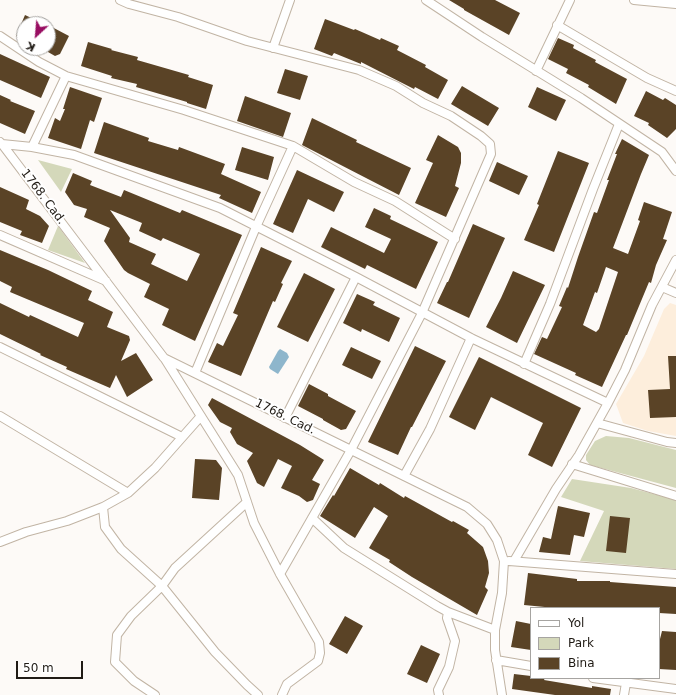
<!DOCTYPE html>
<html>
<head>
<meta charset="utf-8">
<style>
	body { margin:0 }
	#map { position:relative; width:676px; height:695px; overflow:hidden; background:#fdfaf7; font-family:"DejaVu Sans",sans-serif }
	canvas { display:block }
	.legend { position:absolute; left:530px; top:607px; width:130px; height:72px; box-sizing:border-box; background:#fff; border:1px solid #a6a4a1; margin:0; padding:5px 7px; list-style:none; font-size:12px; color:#201b15 }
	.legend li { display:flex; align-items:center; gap:8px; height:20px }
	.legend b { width:20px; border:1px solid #a6a4a1 }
	.north { position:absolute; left:16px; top:16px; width:40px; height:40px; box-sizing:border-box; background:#fff; border:1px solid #a6a4a1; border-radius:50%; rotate:206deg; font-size:11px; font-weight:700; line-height:16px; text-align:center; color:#201b15 }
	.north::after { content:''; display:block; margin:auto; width:14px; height:18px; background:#980e62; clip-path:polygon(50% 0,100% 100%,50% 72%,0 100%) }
	.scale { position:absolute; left:16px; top:661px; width:67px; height:18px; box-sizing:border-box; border:2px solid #201b15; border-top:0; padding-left:5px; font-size:12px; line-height:14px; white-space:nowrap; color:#201b15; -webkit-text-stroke:3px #fff; paint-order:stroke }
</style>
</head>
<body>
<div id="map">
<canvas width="676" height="695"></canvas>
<ul class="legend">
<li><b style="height:5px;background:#fff"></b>Yol</li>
<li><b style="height:11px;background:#d4d8ba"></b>Park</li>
<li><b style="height:11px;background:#5a4326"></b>Bina</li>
</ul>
<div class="north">K</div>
<div class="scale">50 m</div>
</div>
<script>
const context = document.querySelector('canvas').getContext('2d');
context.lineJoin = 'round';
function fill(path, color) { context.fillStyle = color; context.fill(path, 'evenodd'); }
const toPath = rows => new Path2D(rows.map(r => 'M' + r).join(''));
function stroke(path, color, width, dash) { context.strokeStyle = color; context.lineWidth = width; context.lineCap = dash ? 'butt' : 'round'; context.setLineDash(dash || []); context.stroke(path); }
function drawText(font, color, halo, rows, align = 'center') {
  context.font = font + ' "DejaVu Sans",sans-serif'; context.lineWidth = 4; context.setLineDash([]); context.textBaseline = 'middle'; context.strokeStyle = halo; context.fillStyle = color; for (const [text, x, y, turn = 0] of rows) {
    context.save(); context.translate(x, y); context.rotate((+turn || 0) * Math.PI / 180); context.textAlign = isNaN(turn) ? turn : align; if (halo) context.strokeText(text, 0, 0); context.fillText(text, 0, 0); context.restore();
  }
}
const built = toPath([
	[670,303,676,305,676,436,648,431,623,423,616,404,644,356,664,309]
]);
const green = toPath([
	[38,160,72,169,61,192],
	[58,226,85,263,48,250],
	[606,436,629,438,676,450,676,488,590,465,586,460,586,455,595,441],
	[572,479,631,488,676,500,676,569,580,561,604,511,561,497]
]);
const water = toPath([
	[280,349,287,353,289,357,278,374,270,369,269,367,278,351]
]);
const building = toPath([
	[449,0,495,0,520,13,509,35,464,10,464,9],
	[25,15,44,24,24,24,24,39,16,36],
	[325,19,354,30,355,29,380,40,381,38,399,46,397,50,426,65,425,67,448,80,438,99,415,87,414,89,361,62,361,64,334,53,332,56,314,49],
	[50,26,69,36,60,54,55,56,48,52,48,30],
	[558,38,574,45,573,48,596,60,595,62,627,79,616,104,588,87,589,85,566,73,568,69,548,59],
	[88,42,112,49,111,50,138,57,137,60,189,75,188,77,213,85,206,109,187,103,187,102,136,87,137,84,111,78,112,76,81,66],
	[0,54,50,77,41,98,0,80],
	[285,69,308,76,300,100,277,93],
	[462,86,499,108,488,126,451,104],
	[70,87,102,98,94,122,90,120,81,149,48,138,55,118,60,121,65,109,63,109],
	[537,87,566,100,556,121,528,107],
	[646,91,663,100,665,98,676,105,676,129,667,138,648,125,649,123,634,116],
	[0,95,11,100,10,101,35,111,25,134,0,123],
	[245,96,291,113,283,137,237,121],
	[312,118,357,140,356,142,411,168,399,195,302,145],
	[104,122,149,138,148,141,178,150,179,147,225,164,221,174,261,192,252,213,219,198,221,195,94,153],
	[438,135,458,147,461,153,461,163,455,186,459,188,446,217,415,203,433,163,426,160],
	[622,139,649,155,641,174,613,248,628,254,640,221,638,220,644,202,672,212,663,239,667,240,656,265,651,283,649,282,627,335,626,335,602,387,575,375,576,373,534,354,542,337,547,339,562,307,559,306,567,287,568,288,578,257,594,212,597,213,609,180,607,180,617,154,615,154],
	[606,267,618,272,599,329,596,332,583,325,595,292,597,293],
	[242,147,274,157,268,180,235,170],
	[558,151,589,163,554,252,524,240,539,205,537,204],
	[497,162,528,176,519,195,489,181],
	[297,170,344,192,334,212,308,199,293,233,273,224],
	[73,173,92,181,90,185,121,197,124,190,180,213,182,210,242,235,195,341,162,325,169,309,144,297,150,284,128,273,124,270,104,241,110,228,84,217,87,209,74,205,65,192],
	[110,210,142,223,139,231,161,241,163,238,200,254,187,281,151,264,156,254,129,242,130,238],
	[0,187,29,200,26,209,40,216,49,226,42,243,20,235,22,231,0,222],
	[374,208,391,216,390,219,438,242,416,289,367,265,365,269,321,247,331,227,384,253,391,239,365,227],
	[473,224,505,238,469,318,437,303,447,282,448,282],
	[261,247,292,261,281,283,283,284,275,302,273,301,241,376,208,362,217,343,223,346,238,315,233,313],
	[0,250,48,270,92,291,88,300,113,312,107,327,129,336,130,340,121,361,136,353,153,380,127,397,116,375,110,388,66,369,67,367,40,355,41,354,0,334,0,303,29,317,30,315,78,337,84,323,10,292,12,287,0,281],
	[513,271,545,285,517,343,486,327,501,298],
	[304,273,335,289,308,342,277,327],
	[357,294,375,302,373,305,400,318,389,342,362,329,361,332,343,323],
	[415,346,446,361,412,427,411,427,398,455,368,442],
	[351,347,381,361,372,379,342,365],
	[668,356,676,356,676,417,650,418,648,390,670,389],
	[479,357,581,408,552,467,528,455,543,423,491,397,475,430,449,417],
	[309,384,328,394,328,396,356,411,346,429,341,430,323,420,323,419,298,406],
	[212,398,300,445,324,460,312,480,320,484,313,500,307,502,299,496,281,488,292,466,278,459,264,487,257,483,247,461,253,453,237,444,230,432,232,428,220,422,208,405],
	[195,459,216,460,222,468,219,500,192,498],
	[350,468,379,485,380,483,404,498,405,496,452,522,453,521,469,530,467,533,483,547,488,561,489,573,485,587,488,590,477,615,412,577,389,562,390,560,369,548,388,516,374,507,355,538,320,516,333,495,334,496],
	[558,506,590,513,584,537,574,535,570,555,539,552,543,537,551,539],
	[610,516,630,518,626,553,606,551],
	[528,573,577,579,577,581,610,581,610,582,676,587,676,614,659,613,659,608,555,608,524,605],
	[345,616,363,626,347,654,329,644],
	[516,621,531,624,531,650,511,647],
	[662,631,676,632,676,670,659,669,659,643],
	[421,645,440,654,427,683,407,674],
	[514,674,531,676,531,678,545,678,544,680,592,688,592,686,611,689,610,695,555,695,512,689]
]);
const minor = toPath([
	[120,0,129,4,178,17,247,41,359,70,396,86,423,103,451,116,481,136,490,144,491,154,422,313,351,450,280,574],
	[426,0,482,37,581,98,662,152,676,171],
	[634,0,676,4],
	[557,25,647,78,676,91],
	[0,36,39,62,66,76,184,110,293,146,354,182,395,201,455,239],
	[273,48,290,0],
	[536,71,570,0],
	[0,142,2,144,164,358,467,507,487,524,497,540,504,561,502,593,495,630,495,650,502,695],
	[2,144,32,147,74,155,220,208,356,277,471,338,608,403],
	[32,147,66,76],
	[0,235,106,281],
	[662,287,676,293],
	[0,347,182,437],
	[165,359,238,475,254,523,280,574,319,642,320,653,318,661,287,684,282,695],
	[524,364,550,304,593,189,619,124],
	[195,373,256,227,293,146],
	[0,416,128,493],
	[285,418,356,277],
	[597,423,667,442,676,443],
	[572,464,676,496],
	[404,476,430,429,471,338],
	[103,507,105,527,121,549,162,586,215,652,247,685,258,695],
	[312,518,344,548,437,606,448,612,495,630],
	[0,542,26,532,67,521,103,507,128,493,155,468,201,416],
	[509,561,676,574],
	[514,561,556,489,579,455,608,403,625,370,652,305,676,260],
	[496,660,531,666],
	[593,678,676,689],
	[155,695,134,681,115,662,117,635,131,616,162,586,175,568,247,502],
	[439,695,438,690,449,667,455,641,447,618,448,612],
	[624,695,626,683]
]);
const streetNames = [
	["1768. Cad.",43,197,53],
	["1768. Cad.",285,417,26]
];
fill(built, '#fdeedc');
fill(green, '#d4d8ba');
fill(water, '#8eb6cc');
fill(building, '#5a4326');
stroke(minor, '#c1b4a4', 10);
stroke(minor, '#fff', 8);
drawText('12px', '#201b15', '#fff', streetNames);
</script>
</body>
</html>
